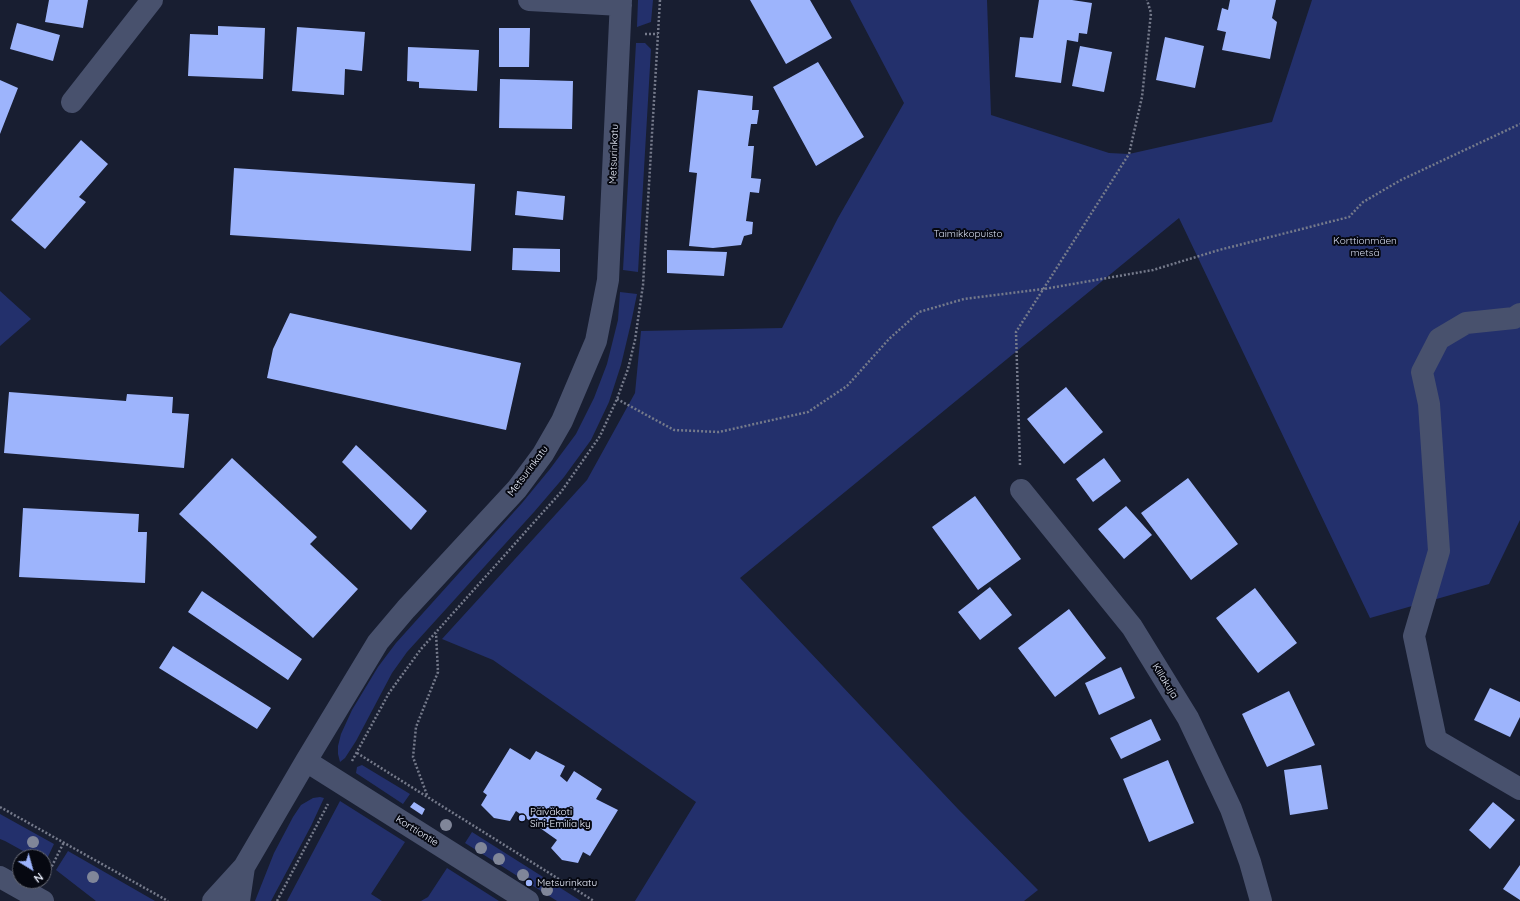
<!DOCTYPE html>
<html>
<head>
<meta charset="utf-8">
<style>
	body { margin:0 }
	#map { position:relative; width:1520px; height:901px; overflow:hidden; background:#181e31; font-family:Quicksand,sans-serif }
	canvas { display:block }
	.north { position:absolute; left:12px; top:849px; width:40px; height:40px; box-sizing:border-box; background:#060811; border:1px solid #626570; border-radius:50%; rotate:143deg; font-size:11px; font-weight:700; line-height:16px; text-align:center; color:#ebf0fe }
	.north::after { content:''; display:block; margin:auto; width:14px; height:18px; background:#9db4fd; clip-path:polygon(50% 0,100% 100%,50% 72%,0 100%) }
</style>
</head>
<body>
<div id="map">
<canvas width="1520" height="901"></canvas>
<div class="north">N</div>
</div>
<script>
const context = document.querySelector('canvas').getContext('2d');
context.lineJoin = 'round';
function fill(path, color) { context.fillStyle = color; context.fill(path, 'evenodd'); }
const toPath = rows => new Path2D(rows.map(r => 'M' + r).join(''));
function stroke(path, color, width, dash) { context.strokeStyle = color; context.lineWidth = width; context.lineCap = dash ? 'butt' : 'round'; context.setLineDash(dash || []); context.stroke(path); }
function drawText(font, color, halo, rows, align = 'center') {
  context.font = font + ' Quicksand,sans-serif'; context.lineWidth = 4; context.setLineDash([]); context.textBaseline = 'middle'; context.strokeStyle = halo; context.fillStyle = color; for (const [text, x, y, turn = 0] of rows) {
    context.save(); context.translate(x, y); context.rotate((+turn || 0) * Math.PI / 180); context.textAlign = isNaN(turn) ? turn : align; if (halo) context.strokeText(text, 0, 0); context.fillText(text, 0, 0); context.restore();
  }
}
const green = toPath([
	[638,0,653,0,651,22,637,27],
	[850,0,987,0,991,115,1109,153,1129,154,1272,122,1312,0,1520,0,1520,520,1489,584,1370,618,1179,218,740,578,958,809,1038,890,1024,901,635,901,696,802,493,660,442,639,587,480,635,393,641,331,782,328,838,218,904,103],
	[636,43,645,43,651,49,638,272,623,270],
	[0,291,31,319,0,346],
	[620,292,637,294,631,323,621,365,609,402,591,440,564,477,534,512,407,652,392,673,356,741,345,758,340,762,338,754,338,746,341,734,352,710,378,667,396,643,522,503,550,469,576,434,594,398,607,364,618,320],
	[362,765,410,794,403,804,356,773,357,767],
	[320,797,324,798,311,826,271,901,255,901,274,853,293,817,301,805,313,798],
	[340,801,405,842,371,894,382,901,287,901],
	[0,814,54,844,45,863,44,857,34,857,5,841,0,839],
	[472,832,581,901,557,901,465,843],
	[68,851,155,901,96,901,56,870],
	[447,868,499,901,421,901,428,897]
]);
const building = toPath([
	[49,0,88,0,83,28,45,22],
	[750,0,810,0,832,38,786,64],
	[1039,0,1072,0,1092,3,1087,34,1079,33,1078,42,1067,40,1061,83,1015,77,1020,37,1033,38],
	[1230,0,1276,0,1272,18,1277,22,1270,59,1222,50,1226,32,1217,30,1222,8,1228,10],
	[17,23,60,35,53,61,10,49],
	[218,26,265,28,263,79,188,76,190,34,218,35],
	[297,27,365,32,362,71,345,69,344,95,292,91],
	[499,28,530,28,529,67,499,67],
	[1165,37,1204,46,1195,88,1156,80],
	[1080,46,1112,52,1104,92,1072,86],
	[408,47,479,50,477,91,419,88,419,82,407,81],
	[818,62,864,137,816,166,773,87],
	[500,79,573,81,572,129,499,128],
	[0,80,18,88,0,134],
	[698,90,753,96,752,110,759,110,757,124,751,124,748,146,754,146,751,178,761,179,759,193,750,192,746,221,753,222,752,234,744,236,741,245,713,248,689,246,697,173,689,172],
	[81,140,108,164,79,197,86,202,45,249,11,220],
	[234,168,475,184,471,251,230,235],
	[517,191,565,196,563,220,515,215],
	[513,248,560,249,560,272,512,270],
	[667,250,727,252,724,276,667,273],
	[290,313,521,363,506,430,267,378,273,349],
	[1066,387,1103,432,1064,464,1027,419],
	[9,392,126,401,127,394,173,397,172,413,189,414,184,468,4,453],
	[356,445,427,511,411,530,342,462],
	[232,458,317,537,310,544,358,589,313,638,179,514],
	[1104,458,1121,481,1093,502,1076,479],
	[1188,478,1238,544,1191,580,1141,513],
	[975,496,1021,559,978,590,932,527],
	[1126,506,1152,535,1124,559,1098,529],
	[23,508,139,514,138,532,147,532,145,583,19,577],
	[990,587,1012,615,980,640,958,612],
	[1255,588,1297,643,1258,673,1216,618],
	[202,591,302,659,288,680,188,612],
	[1069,609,1106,658,1055,697,1018,648],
	[173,646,271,708,257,729,159,668],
	[1121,667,1135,698,1099,715,1085,683],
	[1490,688,1520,702,1520,717,1510,737,1474,720],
	[1289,691,1315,745,1267,767,1242,714],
	[1151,719,1161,740,1121,759,1110,738],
	[510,748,530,760,536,751,565,766,560,776,567,782,574,771,602,789,596,799,618,810,590,856,583,852,578,863,562,860,551,848,557,840,516,811,510,821,494,818,481,805,487,795,483,792],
	[1168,760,1194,823,1149,842,1123,779],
	[1321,765,1328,809,1290,815,1284,770],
	[414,802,425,809,422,815,410,807],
	[1493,802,1515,820,1490,849,1469,830],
	[1520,865,1520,900,1503,889]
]);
const path = toPath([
	[645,34,658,34],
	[617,399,674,430,719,432,808,412,847,386,889,339,919,312,964,299,1044,289,1153,270,1219,250,1349,217,1363,202,1401,180,1520,124],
	[1020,465,1016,332,1129,154,1142,97,1151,13,1147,0],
	[357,753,594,901],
	[352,761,389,693,421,649,561,492,600,436,617,399,628,369,635,340,643,285,660,0],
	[427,795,413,757,416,727,438,672,436,633],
	[0,807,168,901],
	[50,870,64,842],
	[277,901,328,804]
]);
const minor = toPath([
	[529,0,621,5],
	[72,102,152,0],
	[1520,314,1514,318,1466,323,1439,339,1422,372,1429,404,1439,551,1414,636,1436,740,1520,789],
	[1021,490,1132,627,1188,718,1231,809,1250,862,1261,901],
	[306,761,528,901],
	[0,877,43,901],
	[213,901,244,867,306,761,378,642,406,609,517,489,543,454,562,421,596,341,608,280,621,0],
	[239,901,244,867]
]);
const trees = [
	[446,825],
	[33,842],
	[481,848],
	[499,859],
	[523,875],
	[93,877],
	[547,890]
];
const markers = [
	[522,818,4,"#9db4fd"],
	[529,883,4,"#9db4fd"]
];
const streetNames = [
	["Metsurinkatu",614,154,-88],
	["Metsurinkatu",528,471,-53],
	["Kiilakuja",1165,681,58],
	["Korttiontie",417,831,32]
];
const parkNames = [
	["Taimikkopuisto",968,234],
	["Korttionmäen",1365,241],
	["metsä",1365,253]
];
const poiNames = [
	["Päiväkoti",530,812],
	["Sini-Emilia ky",530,824],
	["Metsurinkatu",537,883]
];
fill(green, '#23306c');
fill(building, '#9db4fc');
stroke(path, '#757a8b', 2.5, [2, 2]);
stroke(minor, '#48516d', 22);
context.fillStyle = '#808699';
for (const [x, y] of trees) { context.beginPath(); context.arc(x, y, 6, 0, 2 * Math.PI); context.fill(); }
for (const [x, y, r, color] of markers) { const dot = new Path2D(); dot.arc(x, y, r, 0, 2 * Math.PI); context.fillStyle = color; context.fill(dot); stroke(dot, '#060811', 1.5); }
drawText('10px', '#ebf0fe', '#060811', streetNames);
drawText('10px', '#d5dbee', '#060811', parkNames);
drawText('10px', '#ebf0fe', '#060811', poiNames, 'left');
</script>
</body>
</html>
